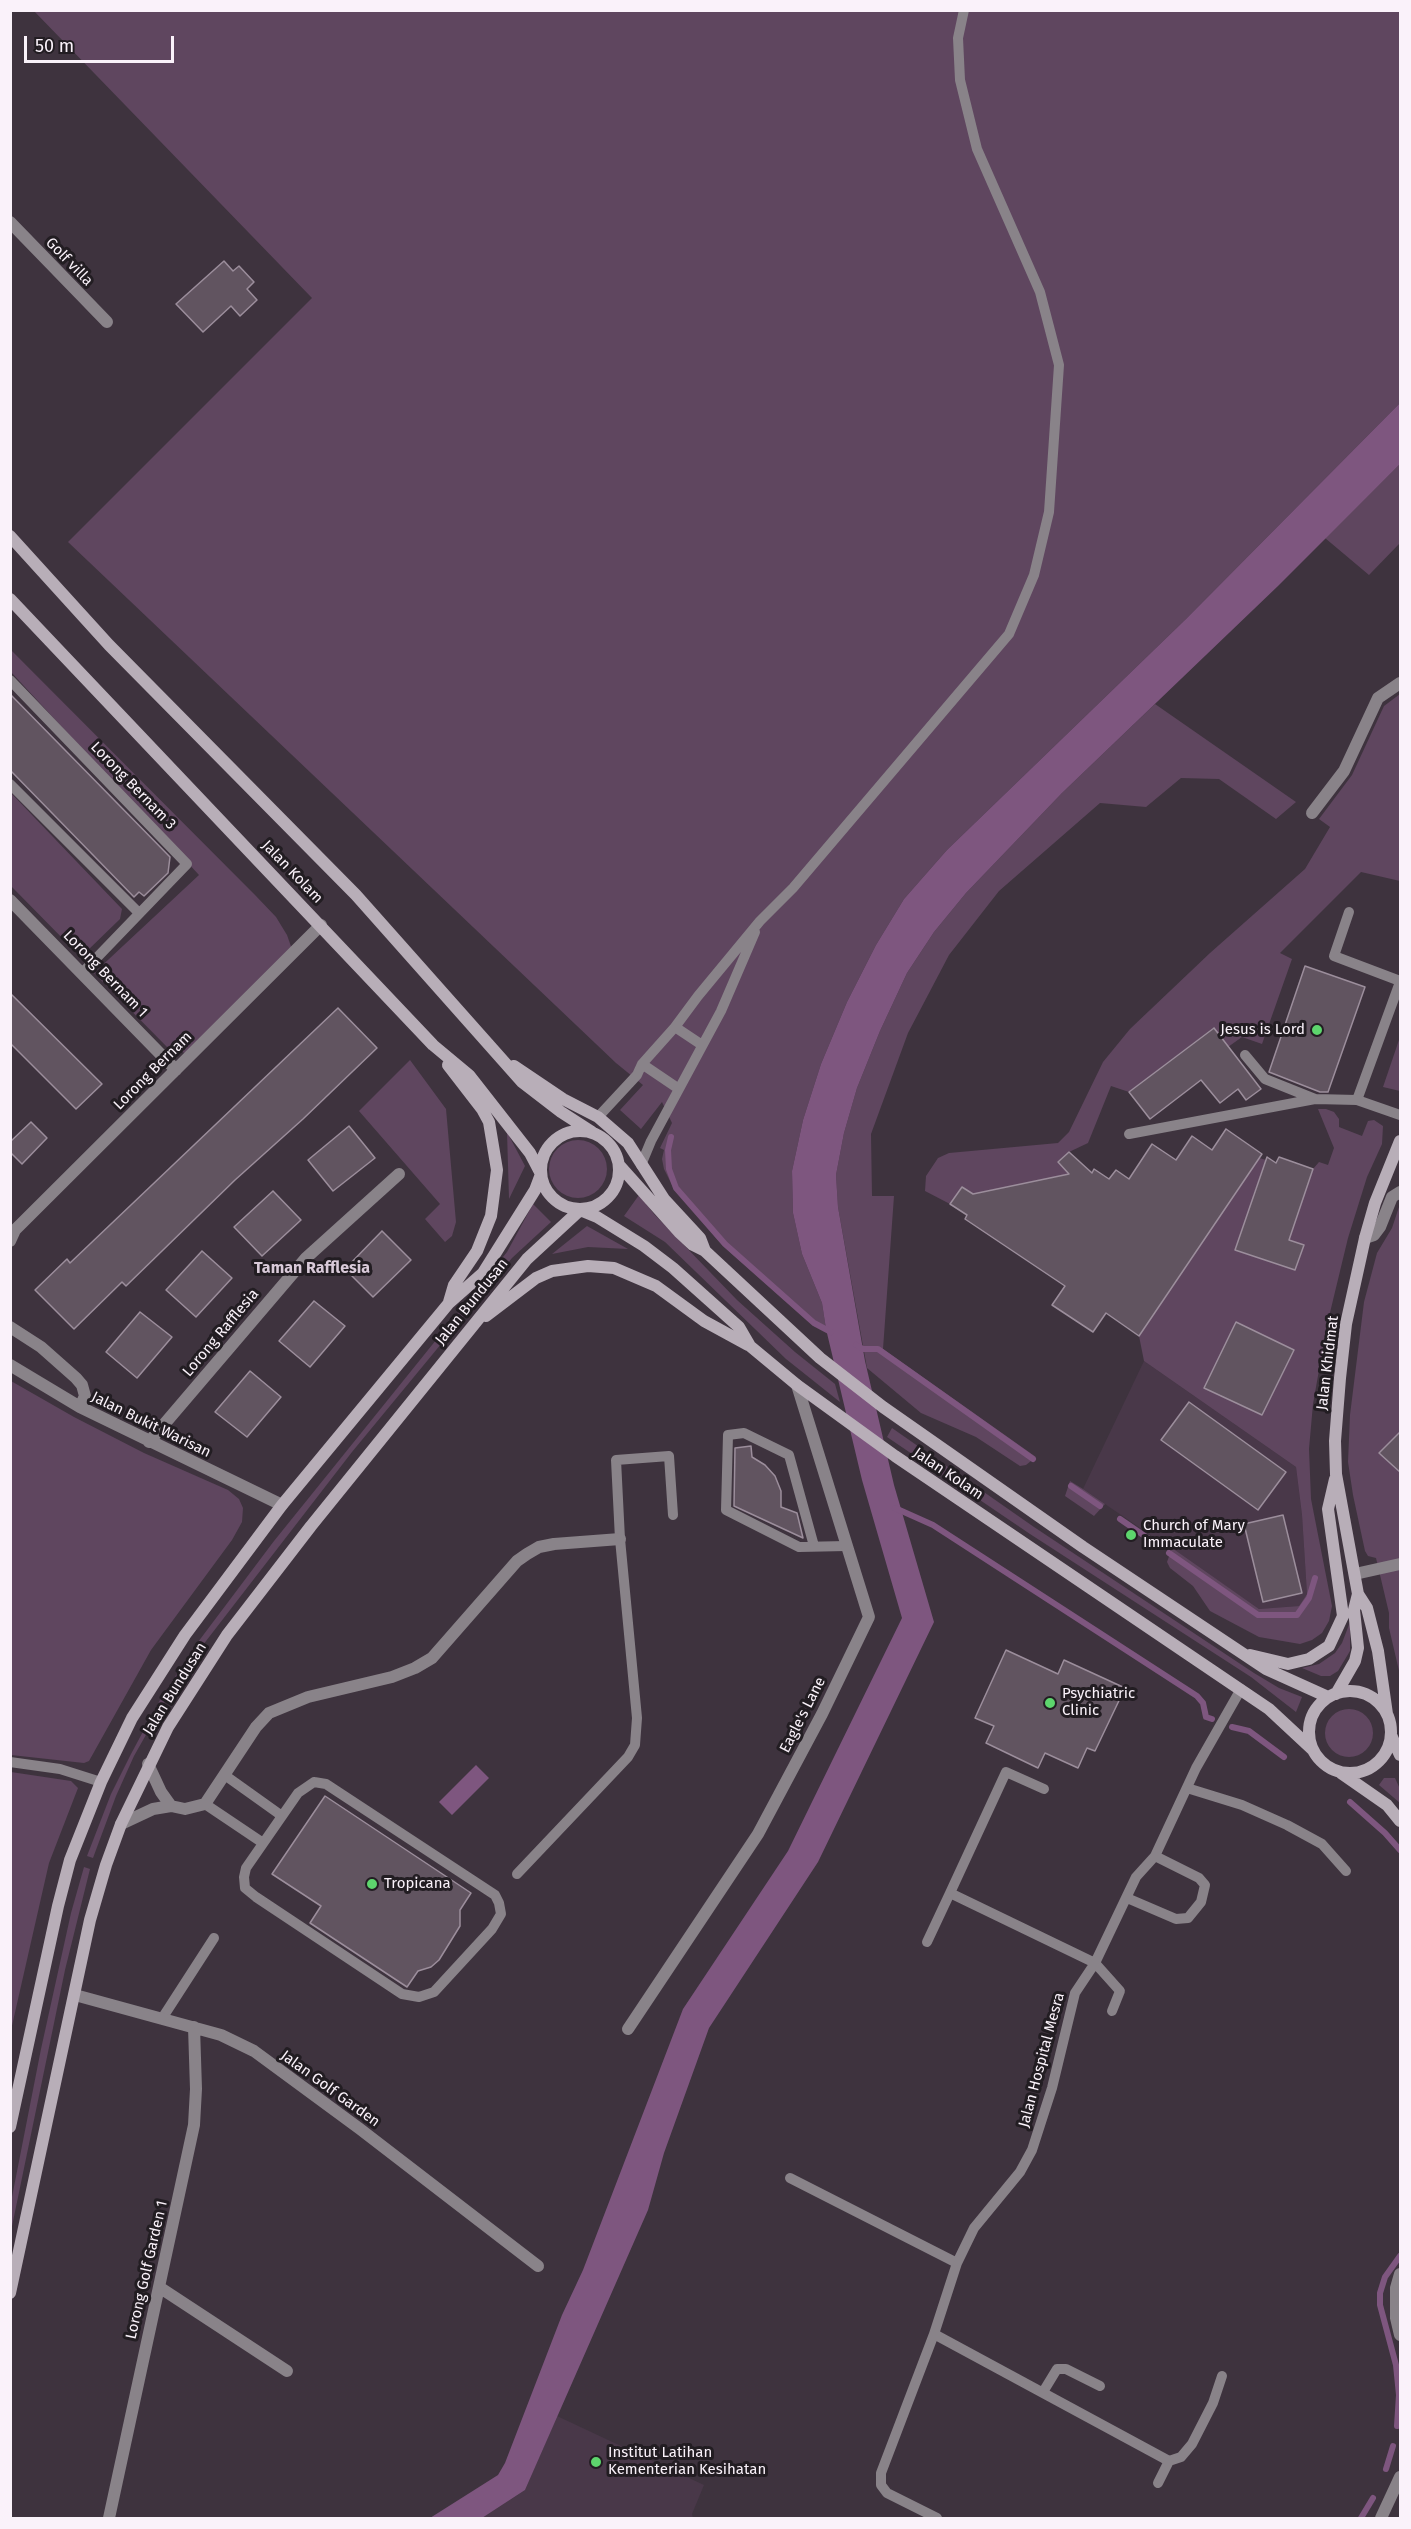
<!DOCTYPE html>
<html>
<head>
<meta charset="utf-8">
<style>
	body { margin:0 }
	#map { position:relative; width:1411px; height:2529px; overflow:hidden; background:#3e333e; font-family:"Fira Sans",sans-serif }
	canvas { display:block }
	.frame { position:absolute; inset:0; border:12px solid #faf2fa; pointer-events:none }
	.scale { position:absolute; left:24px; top:36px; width:150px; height:27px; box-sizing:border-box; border:3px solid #faf2fa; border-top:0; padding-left:8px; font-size:18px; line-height:21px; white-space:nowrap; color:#faf2fa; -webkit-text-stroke:4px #221d22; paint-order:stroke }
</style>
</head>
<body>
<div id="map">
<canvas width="1411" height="2529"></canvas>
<div class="frame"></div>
<div class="scale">50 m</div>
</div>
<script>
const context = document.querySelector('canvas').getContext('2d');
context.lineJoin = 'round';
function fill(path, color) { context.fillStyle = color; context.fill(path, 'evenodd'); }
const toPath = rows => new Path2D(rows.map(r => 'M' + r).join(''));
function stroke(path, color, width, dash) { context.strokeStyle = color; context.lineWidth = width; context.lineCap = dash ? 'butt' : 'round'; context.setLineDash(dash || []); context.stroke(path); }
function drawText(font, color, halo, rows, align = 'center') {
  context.font = font + ' "Fira Sans",sans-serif'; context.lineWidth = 6; context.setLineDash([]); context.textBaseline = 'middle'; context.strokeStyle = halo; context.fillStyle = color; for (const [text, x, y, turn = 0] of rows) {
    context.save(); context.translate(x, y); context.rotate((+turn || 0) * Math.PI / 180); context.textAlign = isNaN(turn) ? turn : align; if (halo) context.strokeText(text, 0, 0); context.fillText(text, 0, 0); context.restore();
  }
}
const built = toPath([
	[1144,1361,1296,1467,1302,1515,1307,1594,1299,1606,1259,1609,1083,1489],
	[557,2416,704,2485,692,2514,693,2518,482,2518,525,2490]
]);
const green = toPath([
	[34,11,1400,11,1400,403,1186,619,947,850,904,899,876,945,847,1002,821,1064,803,1120,792,1171,793,1213,802,1254,822,1303,826,1329,814,1326,723,1246,673,1187,664,1169,662,1159,664,1150,660,1148,672,1123,662,1102,641,1129,620,1110,643,1085,616,1063,68,542,312,298],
	[1400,464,1400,543,1369,575,1325,538],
	[10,649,256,896,276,917,287,935,294,955,185,1053,167,1047,94,973,199,875,11,672],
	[1400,694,1400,881,1361,872,1280,953,1292,959,1262,1044,1242,1037,1228,1047,1213,1028,1129,1092,1111,1086,1088,1143,1069,1152,1058,1162,1069,1174,983,1192,979,1198,962,1187,950,1204,925,1191,926,1176,938,1158,949,1153,1058,1143,1069,1132,1103,1062,1130,1029,1210,953,1305,869,1330,827,1319,819,1352,775,1384,706],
	[1155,704,1296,802,1276,819,1219,779,1181,778,1146,807,1100,803,999,891,949,955,908,1033,871,1134,872,1196,894,1196,883,1349,1036,1457,1026,1465,1020,1466,976,1437,921,1413,867,1368,838,1207,836,1175,844,1133,857,1088,880,1031,907,973,934,932,966,893,1062,793],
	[10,792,122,909,120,919,85,953,76,952,72,948,11,886],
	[1400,1037,1400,1091,1383,1087],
	[410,1060,446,1109,456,1222,452,1236,445,1242,425,1219,440,1204,359,1111],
	[1318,1109,1326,1109,1334,1112,1339,1119,1339,1127,1362,1136,1368,1121,1374,1120,1383,1126,1382,1144,1367,1177,1348,1238,1327,1325,1313,1404,1309,1449,1311,1499,1332,1606,1329,1621,1322,1633,1312,1640,1300,1644,1259,1637,1210,1611,1193,1586,1170,1568,1167,1562,1172,1548,1259,1609,1299,1606,1307,1594,1302,1515,1296,1467,1144,1361,1139,1336,1235,1193,1243,1153,1266,1160,1253,1196,1298,1212,1313,1169,1319,1162,1328,1165,1334,1148],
	[1244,1225,1303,1245,1235,1250],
	[1294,1350,1262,1415,1204,1388],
	[507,1132,525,1166,509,1199],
	'549 1169a29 29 0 1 1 58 0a29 29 0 1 1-58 0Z',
	[639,1195,654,1214,737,1300,795,1352,835,1384,840,1402,786,1359,665,1242,624,1216],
	[533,1204,551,1222,512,1258,352,1452,196,1654,164,1703,134,1756,116,1796,93,1858,87,1856,111,1794,131,1754,160,1700,192,1650,274,1541,507,1252],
	[1400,1204,1400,1675,1389,1628,1389,1613,1376,1558,1368,1556,1365,1551,1353,1495,1348,1462,1350,1415,1364,1302,1377,1253,1392,1228],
	[587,1226,628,1249,588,1247,552,1254],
	[11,1381,74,1417,144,1453,228,1490,239,1499,243,1508,242,1522,232,1540,151,1650,89,1761,84,1763,11,1755],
	[892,1428,1034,1527,1254,1673,1279,1688,1302,1697,1296,1712,1251,1677,1030,1534,887,1437],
	[1070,1481,1083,1489,1105,1504,1094,1516,1065,1496],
	[1350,1622,1350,1651,1338,1671,1330,1676,1321,1676,1302,1668,1319,1664,1335,1653,1342,1643],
	'1325 1733a24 24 0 1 1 48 0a24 24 0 1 1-48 0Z',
	[11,1772,71,1781,78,1788,49,1863,11,2030],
	[1384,1778,1395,1778,1400,1789,1400,1803,1379,1785],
	[84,1867,90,1869,65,1970,11,2231,11,2202,41,2049,71,1913]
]);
const water = toPath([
	[1400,403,1400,464,1278,586,1062,793,966,893,934,932,907,973,880,1031,857,1088,844,1133,836,1175,838,1207,865,1361,894,1485,934,1622,818,1862,709,2028,664,2153,648,2210,525,2490,482,2518,430,2518,498,2475,505,2463,562,2315,583,2270,683,2009,788,1851,902,1618,862,1480,826,1329,822,1303,802,1254,793,1213,792,1171,803,1120,821,1064,847,1002,876,945,904,899,947,850,1186,619],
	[476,1765,489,1778,452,1815,439,1802]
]);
const stream = toPath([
	[671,1137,668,1150,669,1169,676,1188,725,1244,814,1323,831,1332],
	[856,1345,863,1349,878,1349,1033,1459],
	[1071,1486,1100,1506],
	[895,1508,933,1525,1197,1696,1203,1703,1206,1717,1212,1719],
	[1120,1519,1152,1541],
	[1169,1553,1258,1615,1297,1615,1309,1598,1315,1578],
	[1232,1727,1249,1731,1284,1757],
	[1350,1802,1385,1833,1400,1850],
	[1397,2426,1399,2395,1396,2365,1380,2305,1380,2293,1385,2277,1400,2256],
	[1386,2469,1393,2446],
	[1361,2518,1373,2498]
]);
const building = toPath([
	[224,261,233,271,239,266,254,282,247,289,257,300,240,316,231,306,203,332,176,304,224,261],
	[10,694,170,857,168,873,144,896,139,892,134,897,10,770,10,694],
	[1305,966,1365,987,1328,1092,1320,1092,1269,1072,1305,966],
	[10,993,102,1084,76,1109,10,1043,10,993],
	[338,1008,377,1048,303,1119,235,1180,126,1286,122,1282,74,1329,35,1290,67,1259,70,1263,338,1008],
	[1214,1028,1261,1089,1246,1100,1238,1089,1220,1103,1201,1080,1150,1119,1129,1092,1214,1028],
	[31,1122,47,1138,22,1164,10,1152,10,1142,31,1122],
	[349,1126,375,1158,333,1191,308,1160,349,1126],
	[1226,1129,1262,1154,1139,1336,1106,1313,1093,1332,1052,1305,1065,1286,965,1219,967,1215,950,1204,962,1187,973,1194,1069,1174,1058,1162,1069,1152,1092,1173,1094,1169,1109,1179,1116,1170,1129,1179,1152,1144,1176,1160,1192,1136,1212,1150,1226,1129],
	[1267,1157,1276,1163,1279,1157,1313,1169,1289,1240,1304,1245,1295,1270,1235,1250,1267,1157],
	[273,1191,301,1220,262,1256,234,1227,273,1191],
	[382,1231,411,1260,373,1297,345,1269,382,1231],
	[202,1251,232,1278,196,1317,166,1290,202,1251],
	[314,1301,345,1326,310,1367,279,1341,314,1301],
	[140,1312,172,1337,137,1378,106,1352,140,1312],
	[1236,1322,1294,1350,1262,1415,1204,1388,1236,1322],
	[250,1371,281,1397,247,1437,215,1412,250,1371],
	[1189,1402,1286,1472,1258,1510,1161,1440,1189,1402],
	[1401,1431,1401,1473,1379,1453,1401,1431],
	[751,1446,752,1457,765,1465,775,1476,781,1491,781,1507,797,1513,803,1538,734,1506,735,1448,751,1446],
	[1283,1515,1302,1593,1263,1602,1244,1524,1283,1515],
	[1006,1650,1058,1674,1064,1660,1125,1688,1095,1751,1087,1748,1078,1768,1045,1753,1038,1768,986,1743,994,1726,975,1718,1006,1650],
	[325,1796,471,1893,460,1910,460,1926,439,1960,431,1967,418,1971,407,1987,310,1923,321,1906,272,1874,325,1796]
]);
const lane = toPath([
	[10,680,187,864,83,972],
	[10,784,139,913],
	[1349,912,1334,956,1400,981],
	[1400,982,1357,1100,1400,1115],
	[675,1027,702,1045],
	[1245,1055,1265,1079,1315,1099,1357,1100],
	[642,1064,679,1089],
	[598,1117,637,1075,642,1064,675,1027,698,996,760,921,793,888,1009,634,1034,575,1049,512,1059,365,1040,292,977,149,960,80,958,38,964,10],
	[1129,1134,1315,1099],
	[641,1165,651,1141,721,1011,755,932],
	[814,1546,789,1455,744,1433,728,1435,726,1510,799,1547,846,1546],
	[10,1762,60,1769,101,1782],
	[226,1776,282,1816],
	[314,1782,326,1784,495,1895,499,1903,501,1914,492,1929,434,1992,419,1997,402,1994,256,1897,245,1888,244,1877,246,1868,298,1793,314,1782],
	[1187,1788,1242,1805,1287,1825,1322,1844,1346,1871],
	[205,1804,263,1843],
	[517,1874,628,1757,635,1745,637,1718,620,1539,616,1460,669,1456,673,1515],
	[950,1893,1006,1772,1044,1789],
	[1127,1898,1176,1919,1188,1918,1201,1902,1205,1885,1199,1878,1155,1856],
	[927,1942,950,1893,1095,1963,1120,1991,1112,2011],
	[163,2017,214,1938],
	[790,2178,957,2263],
	[934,2334,881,2473,881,2485,887,2493,937,2518],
	[1222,2376,1213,2403,1192,2444,1181,2457,1169,2461,934,2334,957,2263,974,2228,1020,2172,1032,2150,1052,2088,1075,1993,1095,1963,1136,1877,1155,1856,1196,1768,1241,1689],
	[1043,2392,1057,2369,1066,2369,1100,2386],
	[1158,2483,1169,2461]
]);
const street = toPath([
	[10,222,107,322],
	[1312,813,1344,771,1378,698,1400,683],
	[10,900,176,1070],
	[1365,1238,1374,1235,1380,1227,1392,1197,1400,1192],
	[10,1241,15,1230,321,925],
	[10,1327,41,1347,76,1378,82,1385,85,1396,80,1407],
	[10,1365,80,1407,282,1505],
	[149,1442,306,1258,399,1174],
	[1355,1574,1400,1564],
	[148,1764,161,1792,171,1806],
	[121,1824,153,1809,171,1806,185,1809,205,1804,256,1727,269,1713,308,1697,392,1677,415,1668,432,1658,517,1561,527,1554,539,1547,554,1544,620,1539],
	[75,1995,221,2035,254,2051,360,2129,538,2266],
	[628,2029,758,1834,822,1714,869,1617,797,1385],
	[1400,2274,1396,2288,1396,2318,1400,2335],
	[159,2287,287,2371],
	[109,2518,194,2125,196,2089,194,2027],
	[1381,2518,1400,2477]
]);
const secondary = toPath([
	[10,536,109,645,356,895,522,1082,561,1112,592,1132],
	[10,599,433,1045,469,1075,530,1153,541,1174,535,1190,483,1273,449,1303,282,1505,185,1635,132,1718,101,1782,70,1860,58,1906,10,2127],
	[448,1065,482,1109,489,1122,497,1170,491,1216,477,1251,454,1285,449,1302],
	[514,1066,563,1099,598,1117,628,1143,664,1199,700,1238,705,1251],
	'541 1170a39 39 0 1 1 78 0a39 39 0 1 1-78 0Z',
	[619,1165,679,1232,693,1245,705,1251,820,1358,883,1407,1083,1547,1266,1669,1328,1697],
	[486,1316,536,1278,552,1271,588,1266,614,1268,656,1286,704,1321,748,1345],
	[1358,1594,1367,1608,1378,1651,1387,1714],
	[1250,1655,1288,1664,1309,1659,1329,1646,1343,1616,1328,1509,1335,1479],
	'1309 1732a41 41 0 1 1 82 0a41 41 0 1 1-82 0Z',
	[1336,1694,1355,1661,1358,1648,1354,1610,1358,1594,1336,1474,1335,1441,1340,1378,1346,1324,1365,1238,1375,1203,1400,1141],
	[1391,1735,1400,1755],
	[1341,1773,1387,1805,1400,1821],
	[10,2293,90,1920,106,1865,121,1824,168,1727,227,1635,311,1526,527,1259,580,1210,597,1217,644,1246,673,1268,739,1327,750,1346,797,1385,895,1456,1269,1709,1312,1749]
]);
const markers = [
	[1317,1030,6,"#5dd56d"],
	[1131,1535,6,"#5dd56d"],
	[1050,1703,6,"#5dd56d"],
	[372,1884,6,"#5dd56d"],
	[596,2462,6,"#5dd56d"]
];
const streetNames = [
	["Golf villa",69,262,46],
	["Lorong Bernam 3",133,786,46],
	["Jalan Kolam",292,872,46],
	["Lorong Bernam 1",105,974,46],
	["Lorong Bernam",153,1071,-45],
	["Jalan Bundusan",472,1302,-51],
	["Lorong Rafflesia",221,1333,-50],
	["Jalan Khidmat",1328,1363,-83],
	["Jalan Bukit Warisan",151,1425,26],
	["Jalan Kolam",948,1474,34],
	["Jalan Bundusan",175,1689,-58],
	["Eagle's Lane",803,1715,-63],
	["Jalan Hospital Mesra",1042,2060,-75],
	["Jalan Golf Garden",330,2089,36],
	["Lorong Golf Garden 1",147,2270,-77]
];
const poiNames = [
	["Jesus is Lord",1305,1030,"right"],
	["Church of Mary",1143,1526],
	["Immaculate",1143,1543],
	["Psychiatric",1062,1694],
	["Clinic",1062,1711],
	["Tropicana",384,1884],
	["Institut Latihan",608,2453],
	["Kementerian Kesihatan",608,2470]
];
const neighbourhoodNames = [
	["Taman Rafflesia",312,1269]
];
fill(built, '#493849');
fill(green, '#5f465f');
fill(water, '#7e567f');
stroke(stream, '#7e567f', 6);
fill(building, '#615460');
stroke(building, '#9c8e9c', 1.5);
stroke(lane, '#898389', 10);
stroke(street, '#898389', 12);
stroke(secondary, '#b8aeb8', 12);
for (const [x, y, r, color] of markers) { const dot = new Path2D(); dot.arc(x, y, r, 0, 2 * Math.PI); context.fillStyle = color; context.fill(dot); stroke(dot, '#221d22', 2); }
drawText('15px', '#faf2fa', '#221d22', streetNames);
drawText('15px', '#faf2fa', '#221d22', poiNames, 'left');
drawText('bold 16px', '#d9cad9', '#221d22', neighbourhoodNames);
</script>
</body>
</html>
